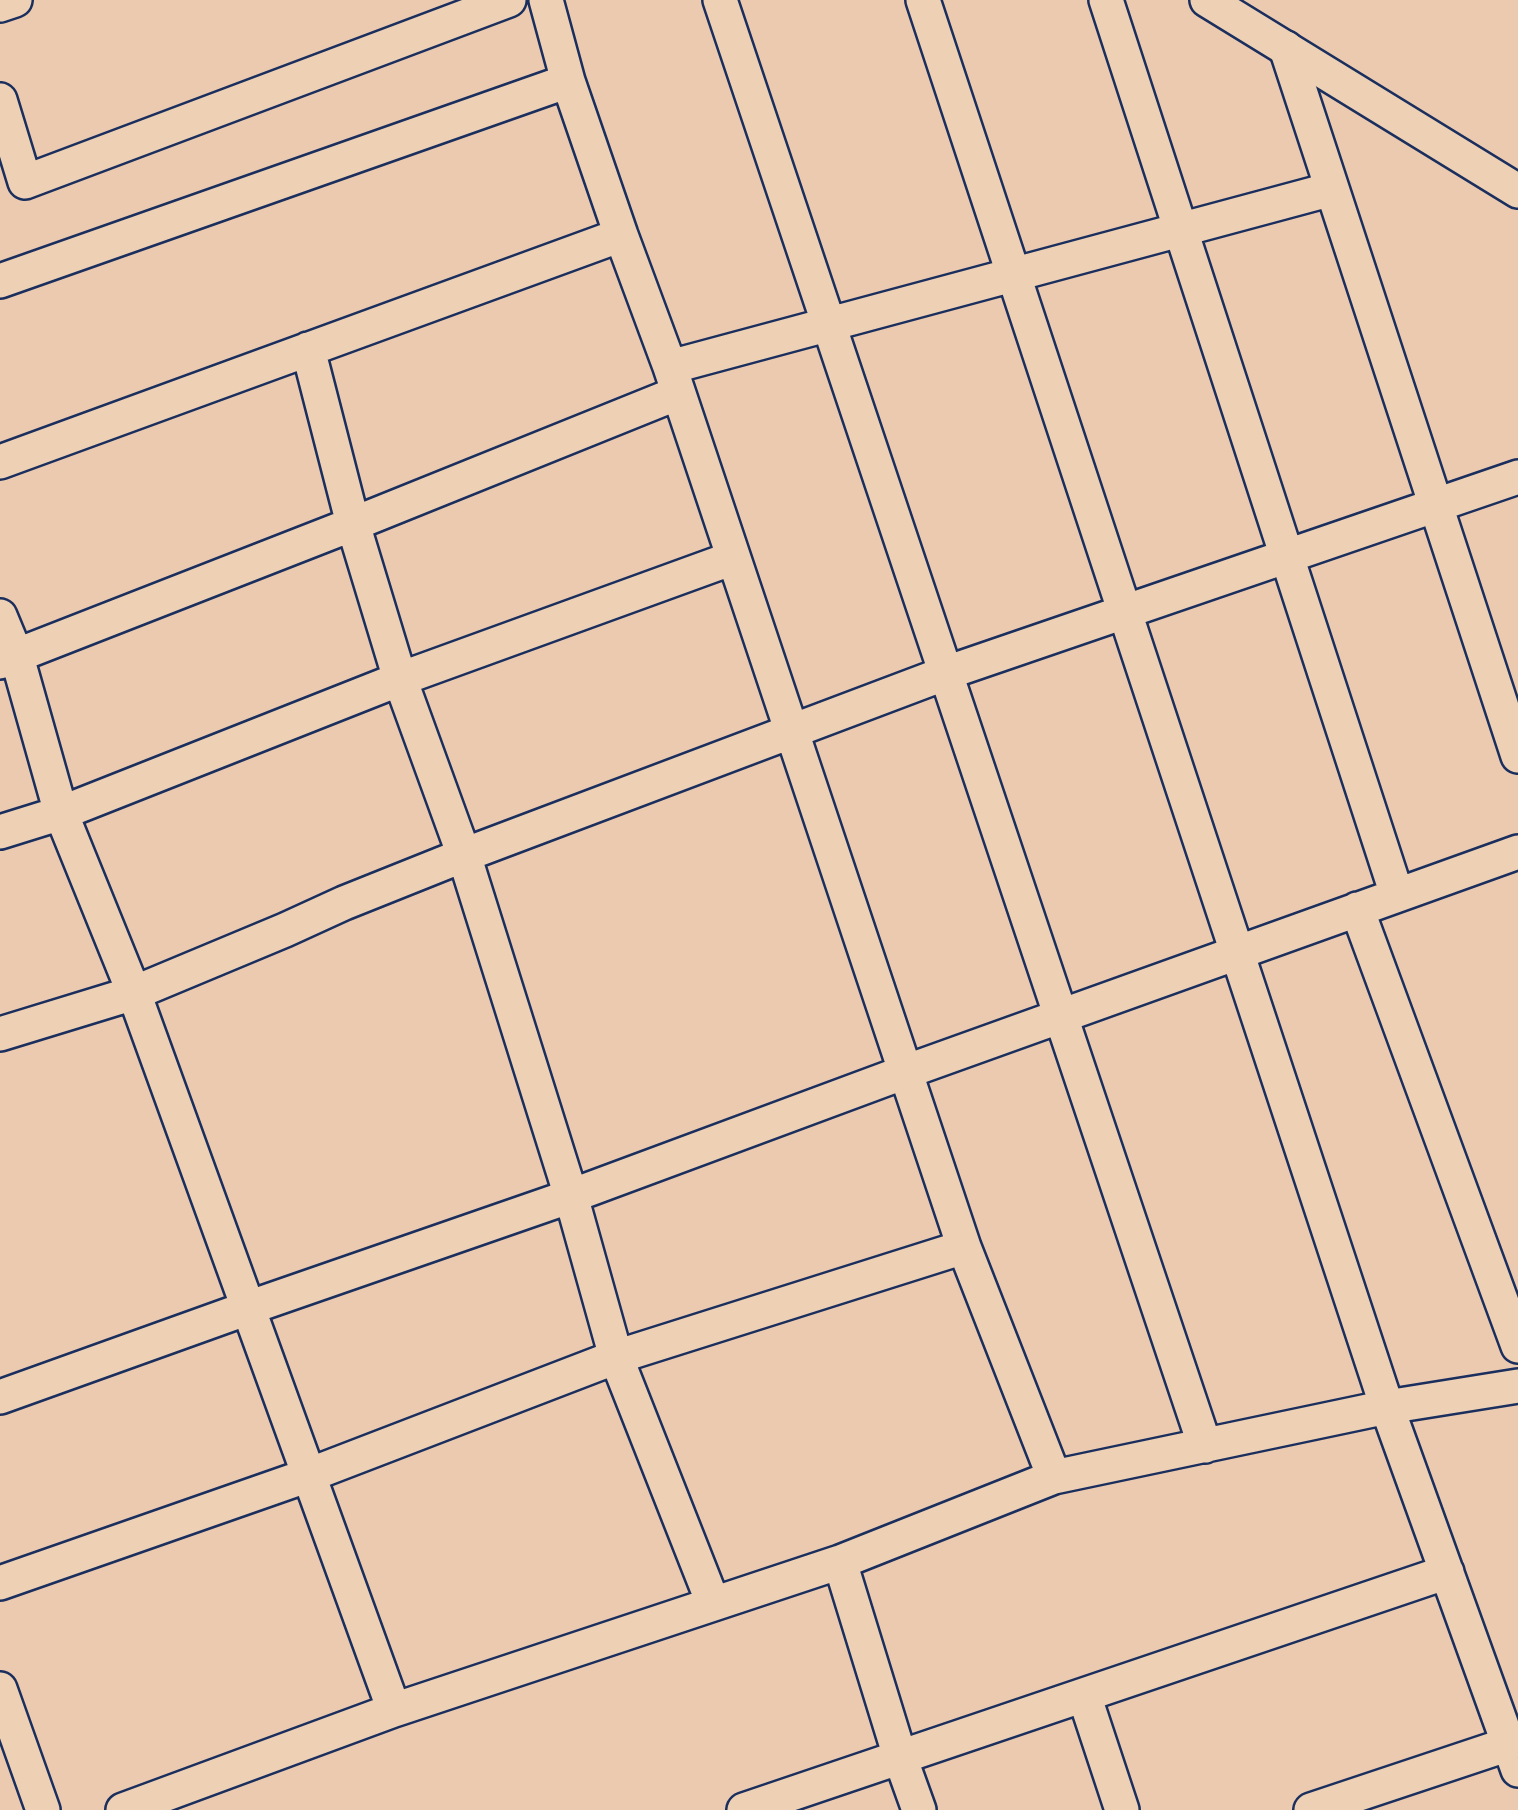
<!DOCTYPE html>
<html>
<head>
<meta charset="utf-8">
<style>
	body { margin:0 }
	canvas { display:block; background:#eccaaf }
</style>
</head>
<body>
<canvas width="1518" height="1810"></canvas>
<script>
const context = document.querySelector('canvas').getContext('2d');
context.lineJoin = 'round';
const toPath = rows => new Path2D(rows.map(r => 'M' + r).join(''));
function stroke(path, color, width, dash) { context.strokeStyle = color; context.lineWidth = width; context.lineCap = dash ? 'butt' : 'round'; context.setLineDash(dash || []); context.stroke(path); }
const minor = toPath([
	[546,0,568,81,621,235,670,367,964,1247,1054,1477],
	[720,0,1205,1446],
	[923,0,1387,1407,1518,1770],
	[1106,0,1397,895],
	[0,5,15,0],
	[1286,48,1518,756],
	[0,100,25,182,509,0],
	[0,281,568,81],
	[308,349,353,524,400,679,464,855,571,1196,616,1357,713,1603],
	[670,367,1332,189],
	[0,462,621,235],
	[0,616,17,657,61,813,134,993,394,1710],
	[0,662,353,524,678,393],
	[0,832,61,813,400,679,733,558],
	[1357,909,1518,1346],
	[0,1034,134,993,285,930,344,903,464,855,946,673,1518,477],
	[0,1397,248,1308,571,1196,905,1072,1518,852],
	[840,1562,900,1757,919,1810],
	[0,1583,309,1475,616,1357,964,1247],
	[0,1689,43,1810],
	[1084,1695,1122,1810],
	[123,1810,394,1710,840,1562,1054,1477,1387,1407,1518,1386],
	[744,1810,1447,1572],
	[1311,1810,1509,1744]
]);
const tertiary = toPath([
	[1207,0,1518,191]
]);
stroke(minor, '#1b2f5e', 38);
stroke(tertiary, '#1b2f5e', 38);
stroke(minor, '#eed1b5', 33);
stroke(tertiary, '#eed1b5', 33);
</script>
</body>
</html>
